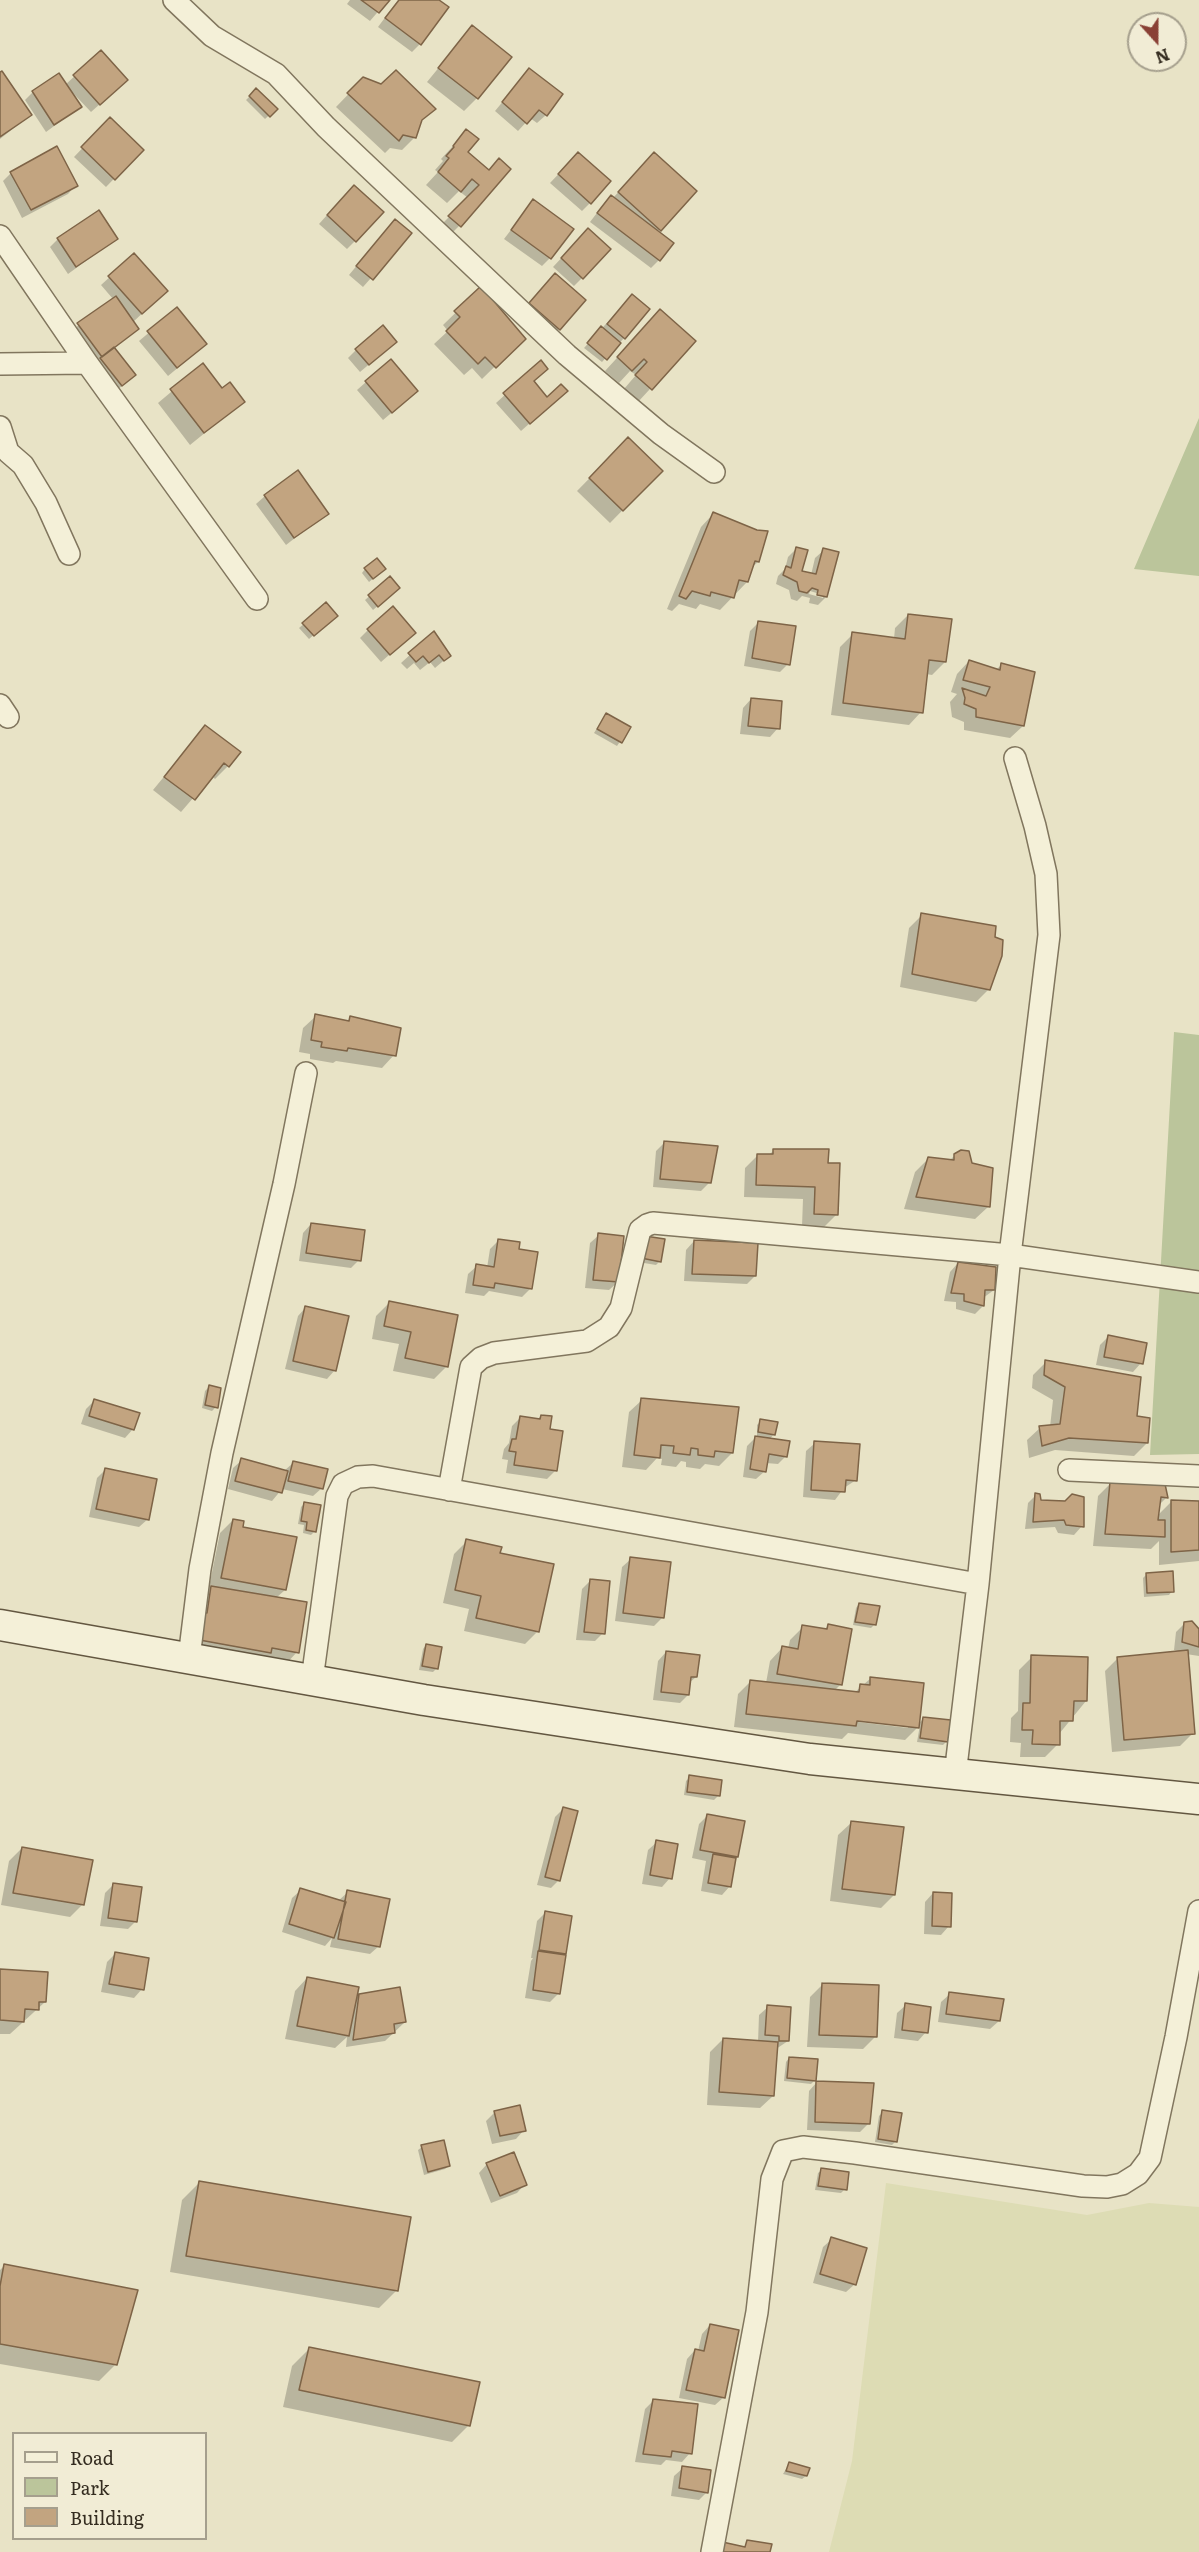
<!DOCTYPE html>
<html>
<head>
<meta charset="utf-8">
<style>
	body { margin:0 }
	#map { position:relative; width:1199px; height:2552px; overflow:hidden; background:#e8e3c6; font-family:Literata,serif }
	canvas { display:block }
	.legend { position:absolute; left:12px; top:2432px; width:195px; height:108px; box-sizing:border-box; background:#f1ecd5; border:2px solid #a59f8d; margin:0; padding:8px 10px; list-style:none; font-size:18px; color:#342c20 }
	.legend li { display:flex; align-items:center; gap:12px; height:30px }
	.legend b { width:30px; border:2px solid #a59f8d }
	.north { position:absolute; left:1127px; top:12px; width:60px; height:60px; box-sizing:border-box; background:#f1ecd5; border:2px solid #a59f8d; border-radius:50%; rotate:159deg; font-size:16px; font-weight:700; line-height:24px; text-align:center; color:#342c20 }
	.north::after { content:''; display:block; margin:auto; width:21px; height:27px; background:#894035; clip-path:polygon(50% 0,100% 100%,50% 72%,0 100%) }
</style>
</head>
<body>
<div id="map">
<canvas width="1199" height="2552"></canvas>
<ul class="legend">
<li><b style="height:8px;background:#f4f0d8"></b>Road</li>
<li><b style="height:16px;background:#bbc59b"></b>Park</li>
<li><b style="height:16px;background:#c2a480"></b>Building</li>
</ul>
<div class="north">N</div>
</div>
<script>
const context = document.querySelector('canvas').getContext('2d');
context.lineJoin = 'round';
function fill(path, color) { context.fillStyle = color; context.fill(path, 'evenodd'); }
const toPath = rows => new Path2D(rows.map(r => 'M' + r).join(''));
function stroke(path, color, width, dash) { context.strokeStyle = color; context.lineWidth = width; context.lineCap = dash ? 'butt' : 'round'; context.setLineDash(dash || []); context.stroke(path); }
const farmland = toPath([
	[886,2183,1087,2215,1149,2203,1199,2207,1199,2552,829,2552,852,2461]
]);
const green = toPath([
	[1199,418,1199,576,1134,569],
	[1174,1032,1199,1035,1199,1454,1150,1455]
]);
const shadow = toPath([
	[350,0,388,0,370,21,347,4],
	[398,0,436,0,420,44,412,52,378,27],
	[472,27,477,98,464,111,427,82],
	[101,52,118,88,91,112,72,92,80,107,46,132,25,100,33,92,65,85],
	[529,70,546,115,537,123,530,118,518,131,495,111],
	[0,74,30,115,0,139],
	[363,79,434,109,419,123,415,137,402,150,390,148,385,153,336,107],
	[256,90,276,109,265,119,246,100],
	[110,119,142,150,106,187,74,157],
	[467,131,466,152,489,171,460,225,447,238,437,229,468,198,459,191,447,203,426,185,438,172,435,170,443,161,441,159],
	[570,162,590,203,582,211,550,183],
	[641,167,695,191,657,232,659,260,651,268,590,222,603,205,611,197,613,198],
	[11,173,76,185,68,194,22,218,3,181],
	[345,195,355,241,347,249,319,224],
	[533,201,550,258,542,266,504,239],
	[387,229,410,234,363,287,349,275],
	[580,238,582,278,574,286,553,267],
	[58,239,116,239,68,274,50,247],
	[134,255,158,299,133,322,137,329,113,349,134,375,113,394,70,332,113,299,101,285],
	[547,284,559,329,551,337,522,312],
	[481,288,524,338,482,379,472,368,464,375,434,344,448,331,443,325],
	[624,304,624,338,602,362,584,348],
	[177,309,197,352,168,376,139,341],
	[648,324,694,341,638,402,624,389,636,375,630,371,619,383,605,371],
	[356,350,386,350,360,372,348,358],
	[541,362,532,382,547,399,557,399,521,431,496,403],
	[203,365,221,390,243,402,190,445,158,403],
	[366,382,408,399,383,420,357,390],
	[628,439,661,471,610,523,577,491],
	[265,496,327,513,286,545,256,504],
	[713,514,756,531,758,562,751,568,747,582,720,610,700,604,696,609,679,604,672,611,667,609,701,527],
	[796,549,800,572,811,575,815,558,824,550,826,597,818,605,809,603,810,598,802,596,797,601,791,599,789,590,776,584,778,576,785,569,788,557],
	[810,591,823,595,823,598,809,594],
	[365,569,380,573,369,582,362,573],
	[390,578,394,592,373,610,365,600],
	[326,605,332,619,309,639,299,628],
	[908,615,945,662,932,675,926,674,921,712,909,725,831,715,840,647,853,634,894,639,895,628],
	[759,622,788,664,780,672,744,666,750,631],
	[368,630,405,641,381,662,360,638],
	[434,633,449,656,435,668,430,662,420,670,414,663,407,669,401,663],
	[969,661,996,670,1001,665,1023,726,1010,738,964,730,964,722,952,717,950,702,957,694,951,692,957,674],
	[751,699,778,728,770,737,740,734,743,708],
	[606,714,629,728,617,746,594,733],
	[205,727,228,766,215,779,212,776,181,812,153,790],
	[922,915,989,989,976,1002,900,987,909,928],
	[316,1016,346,1022,351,1018,394,1055,382,1068,336,1061,333,1063,310,1059,310,1054,299,1052,303,1028],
	[665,1142,709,1183,701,1191,653,1187,656,1151],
	[773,1151,827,1165,837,1214,824,1227,802,1226,803,1199,744,1197,745,1168,758,1155,769,1155],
	[955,1155,988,1207,975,1219,904,1209,915,1172,928,1159,949,1161],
	[311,1224,359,1260,351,1268,299,1261,303,1233],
	[599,1235,618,1282,609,1290,585,1288,590,1243],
	[499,1240,517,1251,531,1288,522,1297,489,1291,484,1296,465,1293,468,1274,477,1266,487,1268,490,1249],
	[642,1241,660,1261,656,1265,638,1262],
	[694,1241,755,1276,747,1284,684,1281,686,1250],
	[958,1263,994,1290,983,1298,983,1306,975,1314,956,1309,956,1302,944,1301,950,1272],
	[389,1303,447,1366,434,1379,393,1371,399,1344,372,1339,376,1316],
	[306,1307,335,1370,327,1379,285,1369,298,1316],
	[1108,1337,1141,1363,1133,1372,1096,1365,1100,1345],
	[1046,1362,1136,1417,1147,1443,1134,1456,1055,1450,1029,1458,1027,1440,1040,1428,1050,1427,1053,1400,1032,1388,1033,1375],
	[209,1387,216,1407,212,1411,202,1408,205,1391],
	[642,1400,732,1453,719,1466,705,1464,700,1469,686,1467,686,1462,681,1461,676,1467,661,1465,662,1459,657,1458,646,1470,622,1467,629,1412],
	[94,1401,133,1429,125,1438,81,1424,86,1409],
	[541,1416,548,1430,555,1471,547,1479,506,1473,508,1460,502,1459,504,1449,509,1443,512,1426,521,1417,537,1420],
	[761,1421,774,1434,769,1440,786,1456,778,1464,766,1463,765,1471,756,1479,743,1477,747,1446,757,1436,757,1425],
	[815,1443,856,1480,844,1488,835,1500,803,1497,806,1451],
	[242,1460,284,1471,293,1463,322,1488,313,1496,282,1489,272,1501,228,1489,233,1468],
	[105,1470,148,1519,139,1527,89,1517,97,1478],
	[1111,1483,1166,1498,1159,1505,1157,1516,1171,1502,1199,1503,1199,1561,1159,1565,1159,1541,1151,1549,1093,1546,1098,1496],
	[1036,1495,1039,1501,1082,1526,1074,1535,1058,1533,1055,1527,1025,1529,1028,1503],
	[305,1503,315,1531,311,1535,303,1533,304,1525,298,1524,301,1507],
	[233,1520,285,1590,276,1598,297,1652,285,1665,182,1651,199,1601,208,1592,220,1533],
	[467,1541,499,1554,538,1631,525,1644,464,1631,469,1609,443,1603,454,1554],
	[631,1559,662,1618,654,1626,615,1621,622,1567],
	[1147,1574,1172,1591,1169,1595,1144,1597,1143,1578],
	[590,1581,603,1633,595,1641,576,1640,582,1589],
	[859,1604,875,1624,871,1628,853,1625,856,1608],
	[1185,1623,1199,1631,1199,1656,1186,1654,1193,1733,1180,1746,1112,1752,1105,1671,1118,1658,1182,1652,1174,1650,1176,1632],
	[828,1626,840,1685,834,1691,854,1693,871,1678,918,1724,924,1718,947,1741,943,1745,917,1742,920,1725,905,1740,848,1733,842,1739,734,1727,738,1694,751,1681,766,1683,770,1661,782,1648,788,1649,790,1640,803,1627,824,1630],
	[850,1718,908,1725,908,1728,850,1721],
	[426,1645,437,1668,433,1672,419,1670,423,1649],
	[666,1652,696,1677,689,1683,688,1695,680,1703,653,1700,658,1661],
	[1032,1657,1086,1701,1059,1734,1058,1744,1045,1757,1020,1757,1021,1743,1010,1742,1011,1718,1018,1711,1019,1670],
	[690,1777,718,1796,714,1800,684,1795,686,1781],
	[563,1809,559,1880,551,1888,537,1885,555,1817],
	[708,1815,743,1822,730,1886,722,1895,701,1891,706,1861,692,1858,699,1824],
	[851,1823,894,1895,881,1908,830,1901,838,1835],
	[657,1842,670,1878,662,1887,642,1884,648,1850],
	[22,1848,83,1904,70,1917,1,1905,9,1861],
	[113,1885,136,1921,128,1929,100,1926,105,1893],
	[301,1890,338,1901,348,1892,379,1946,370,1954,330,1947,332,1938,325,1946,282,1932,292,1898],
	[933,1893,949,1926,941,1935,924,1934,925,1902],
	[545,1913,570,1917,558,1994,550,2002,525,1998,531,1961,533,1958,531,1958,537,1921],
	[115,1954,142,1989,134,1998,101,1992,107,1962],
	[0,1970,45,2002,10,2034,0,2034],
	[307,1978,355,1999,360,1995,405,2022,385,2041,346,2047,347,2037,335,2048,285,2039,295,1991],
	[822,1985,875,2037,863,2049,807,2047,810,1997],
	[950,1994,999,2021,990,2029,938,2022,941,2002],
	[906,2005,926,2032,918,2041,894,2038,897,2013],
	[768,2007,788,2041,776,2049,773,2096,760,2108,707,2105,710,2052,723,2039,758,2042,759,2015],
	[789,2058,815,2080,811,2084,784,2081,786,2062],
	[817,2082,869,2123,860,2132,807,2130,809,2091],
	[495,2112,524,2130,516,2139,492,2144,486,2121],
	[883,2112,896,2141,892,2145,875,2142,879,2116],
	[422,2147,449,2166,445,2169,424,2175,418,2150],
	[487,2164,525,2184,517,2193,491,2203,479,2173],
	[822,2170,845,2189,841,2193,815,2190,818,2173],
	[199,2183,396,2291,379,2308,170,2272,182,2200],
	[832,2239,855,2284,846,2292,813,2283,823,2247],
	[5,2265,116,2364,99,2381,0,2364,0,2270],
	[710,2325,724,2397,715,2405,679,2398,687,2359,695,2350,698,2351,702,2334],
	[309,2349,469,2425,452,2442,283,2407,292,2366],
	[654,2400,690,2453,682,2462,666,2460,661,2465,635,2462,645,2409],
	[789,2464,806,2476,802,2479,783,2474],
	[683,2468,707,2492,699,2500,671,2496,674,2476]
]);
const building = toPath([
	[361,0,390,0,379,13,361,0],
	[399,0,439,0,449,7,421,45,385,18,399,0],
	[472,25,512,57,478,99,438,68,472,25],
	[101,50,128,80,100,105,73,75,101,50],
	[529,68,563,94,547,116,539,110,527,124,502,102,529,68],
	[396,70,436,109,422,120,416,138,403,135,399,141,347,93,363,77,381,84,396,70],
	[2,71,32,115,0,137,0,72,2,71],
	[59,73,82,107,54,125,32,91,59,73],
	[256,88,278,109,270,117,249,96,256,88],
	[110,117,144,150,115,180,81,147,110,117],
	[466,129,479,139,468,152,489,170,499,158,511,169,461,227,448,216,479,185,472,179,461,192,438,172,449,158,446,156,454,147,453,146,466,129],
	[57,146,78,186,31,210,10,172,57,146],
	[578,152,611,181,591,204,558,174,578,152],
	[654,152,697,191,661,231,618,192,654,152],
	[354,185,384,212,356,242,327,215,354,185],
	[611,195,674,243,660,261,597,213,611,195],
	[533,199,574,229,551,259,511,230,533,199],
	[99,210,118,239,76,267,57,238,99,210],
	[395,219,412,233,373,280,356,266,395,219],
	[588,228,611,249,583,279,561,258,588,228],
	[134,253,168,291,142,314,108,276,134,253],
	[555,273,586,300,560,330,529,303,555,273],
	[481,286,526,339,496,368,485,357,478,364,446,331,460,317,454,311,481,286],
	[632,294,650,309,625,339,607,324,632,294],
	[116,296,139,329,102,357,77,323,116,296],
	[177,307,207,344,177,368,147,331,177,307],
	[660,309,696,341,652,390,635,375,647,362,644,359,632,371,617,357,660,309],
	[383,325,397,342,369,365,355,349,383,325],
	[601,326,621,343,607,360,587,343,601,326],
	[114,347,136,375,122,386,100,358,114,347],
	[391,359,418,391,392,413,365,381,391,359],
	[541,360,548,369,534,381,547,397,561,384,568,391,530,424,503,393,541,360],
	[203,363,222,388,230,382,245,402,204,433,170,389,203,363],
	[628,437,663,471,623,511,589,478,628,437],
	[298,470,329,514,294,538,264,495,298,470],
	[713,512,757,530,768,531,759,562,755,561,748,582,739,580,734,598,711,592,710,596,692,591,686,599,679,596,713,512],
	[796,547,808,550,802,571,816,574,823,548,839,552,827,597,817,595,818,590,812,588,807,593,799,591,797,582,783,575,786,566,791,568,796,547],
	[377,558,386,569,373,579,364,568,377,558],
	[390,576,400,588,378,607,368,595,390,576],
	[326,602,338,616,314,636,302,623,326,602],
	[393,606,416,633,390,655,367,629,393,606],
	[908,614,952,619,946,662,929,660,923,713,843,703,852,632,905,639,908,614],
	[758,621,796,626,790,665,752,658,758,621],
	[434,631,451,656,444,661,439,655,429,663,423,656,416,662,408,653,434,631],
	[969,660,1000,670,1001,663,1035,672,1024,726,976,717,976,709,964,704,965,698,962,688,986,696,990,687,963,680,969,660],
	[751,698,782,701,780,729,748,726,751,698],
	[606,713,631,727,622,743,597,729,606,713],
	[205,725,241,752,229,767,224,763,195,800,164,777,205,725],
	[921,913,996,926,995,937,1003,940,1002,956,990,990,912,974,921,913],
	[315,1014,349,1021,350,1016,401,1028,396,1056,348,1048,347,1051,321,1047,322,1042,311,1040,315,1014],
	[664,1141,718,1146,711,1183,660,1179,664,1141],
	[773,1149,829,1149,828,1163,840,1163,838,1215,814,1214,815,1187,756,1185,757,1154,773,1154,773,1149],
	[961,1150,969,1151,972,1163,993,1168,990,1207,916,1197,928,1157,954,1160,954,1154,961,1150],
	[311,1223,365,1230,361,1261,306,1253,311,1223],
	[598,1233,624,1236,619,1282,593,1280,598,1233],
	[645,1236,665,1239,661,1262,641,1258,645,1236],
	[498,1239,520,1242,519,1249,538,1252,532,1289,495,1283,494,1288,473,1285,476,1264,494,1267,498,1239],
	[694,1240,758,1243,756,1276,692,1274,694,1240],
	[958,1262,996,1267,995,1290,985,1290,984,1306,964,1301,964,1294,951,1293,958,1262],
	[389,1301,458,1315,448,1367,405,1358,411,1332,384,1326,389,1301],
	[305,1306,349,1316,336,1371,293,1361,305,1306],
	[1108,1335,1147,1343,1143,1364,1104,1357,1108,1335],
	[1045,1360,1141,1377,1137,1416,1150,1418,1148,1443,1069,1438,1042,1446,1039,1426,1060,1424,1065,1387,1044,1375,1045,1360],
	[209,1385,221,1388,218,1408,205,1405,209,1385],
	[641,1398,739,1407,733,1453,715,1451,714,1457,698,1455,698,1449,691,1448,690,1455,673,1453,674,1446,661,1445,660,1458,634,1455,641,1398],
	[94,1399,140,1413,134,1430,89,1416,94,1399],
	[541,1415,552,1416,550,1429,563,1431,557,1471,514,1465,516,1452,509,1451,512,1439,516,1439,520,1416,540,1419,541,1415],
	[760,1419,778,1422,775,1435,758,1432,760,1419],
	[755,1436,790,1441,787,1457,769,1454,766,1472,750,1469,755,1436],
	[814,1441,860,1444,857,1481,846,1480,845,1492,811,1490,814,1441],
	[241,1458,288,1471,282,1493,235,1481,241,1458],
	[293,1461,328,1469,323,1489,288,1481,293,1461],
	[105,1468,157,1479,149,1520,96,1509,105,1468],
	[1110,1482,1165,1484,1168,1498,1161,1497,1158,1520,1165,1520,1165,1537,1105,1534,1110,1482],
	[1035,1493,1040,1494,1041,1500,1065,1501,1072,1494,1084,1497,1084,1527,1066,1525,1064,1520,1033,1522,1035,1493],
	[1171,1500,1199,1501,1199,1550,1171,1552,1171,1500],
	[304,1502,321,1505,316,1532,306,1530,307,1522,301,1521,304,1502],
	[233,1519,244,1521,243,1527,297,1537,286,1590,221,1578,233,1519],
	[466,1539,502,1547,500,1553,554,1564,539,1632,476,1618,481,1596,455,1590,466,1539],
	[630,1557,671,1562,664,1618,623,1613,630,1557],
	[1173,1571,1174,1592,1147,1593,1146,1573,1173,1571],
	[590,1579,610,1581,605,1634,584,1632,590,1579],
	[211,1586,307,1602,299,1653,272,1648,271,1653,194,1639,198,1612,207,1613,211,1586],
	[859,1603,880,1606,876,1625,855,1622,859,1603],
	[1192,1621,1199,1629,1199,1647,1182,1642,1184,1622,1192,1621],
	[828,1624,852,1629,842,1685,777,1674,782,1646,798,1649,802,1625,827,1629,828,1624],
	[426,1644,442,1647,438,1669,422,1666,426,1644],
	[1188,1650,1195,1734,1124,1740,1117,1657,1188,1650],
	[666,1651,700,1655,697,1677,691,1677,689,1695,661,1692,666,1651],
	[1031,1655,1088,1657,1087,1701,1074,1701,1073,1721,1060,1721,1060,1745,1032,1744,1033,1730,1022,1730,1023,1703,1030,1703,1031,1655],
	[870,1677,924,1683,919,1728,857,1721,856,1726,746,1714,750,1680,859,1692,860,1684,870,1685,870,1677],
	[923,1717,951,1720,948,1742,920,1738,923,1717],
	[689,1775,722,1780,720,1796,687,1792,689,1775],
	[563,1807,578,1811,560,1881,545,1877,563,1807],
	[707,1814,745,1821,738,1857,700,1850,707,1814],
	[851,1821,904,1827,895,1895,842,1889,851,1821],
	[656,1840,678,1844,672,1879,650,1875,656,1840],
	[22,1847,93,1860,84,1905,13,1893,22,1847],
	[713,1854,736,1858,731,1887,708,1883,713,1854],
	[113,1883,142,1887,137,1922,108,1918,113,1883],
	[300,1888,346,1902,334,1938,289,1924,300,1888],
	[347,1890,390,1899,380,1947,338,1939,347,1890],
	[933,1892,952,1893,951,1927,932,1926,933,1892],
	[545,1911,572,1916,566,1954,539,1950,545,1911],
	[538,1951,566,1955,560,1994,533,1990,538,1951],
	[115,1952,149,1958,144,1990,109,1984,115,1952],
	[0,1969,48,1972,46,2002,39,2002,39,2010,25,2009,24,2022,0,2020,0,1969],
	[307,1977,359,1987,349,2036,297,2026,307,1977],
	[822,1983,879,1985,877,2037,819,2035,822,1983],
	[400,1987,406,2022,394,2024,395,2033,353,2040,359,1994,400,1987],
	[949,1992,1004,1999,1000,2021,946,2014,949,1992],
	[905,2003,931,2007,928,2033,902,2030,905,2003],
	[767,2005,791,2007,789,2041,779,2041,779,2036,765,2035,767,2005],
	[723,2038,778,2042,774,2096,719,2092,723,2038],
	[789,2057,818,2059,816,2081,787,2078,789,2057],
	[816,2081,874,2083,870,2124,815,2122,816,2081],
	[520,2105,526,2131,500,2136,494,2111,520,2105],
	[882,2110,902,2113,897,2142,878,2139,882,2110],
	[444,2140,450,2166,428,2172,421,2145,444,2140],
	[514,2152,527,2185,500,2196,486,2163,514,2152],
	[821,2168,849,2172,847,2190,818,2186,821,2168],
	[199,2181,411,2217,398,2291,186,2256,199,2181],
	[831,2237,867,2248,856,2285,820,2274,831,2237],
	[4,2264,138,2290,117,2365,0,2344,0,2286,4,2264],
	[710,2324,739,2330,725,2398,686,2390,695,2349,704,2351,710,2324],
	[309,2347,480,2382,470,2426,299,2390,309,2347],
	[653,2399,698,2404,692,2454,672,2451,671,2457,643,2454,653,2399],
	[789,2462,810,2468,807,2476,786,2471,789,2462],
	[682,2466,711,2470,708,2493,679,2488,682,2466],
	[747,2540,772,2544,770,2552,715,2552,718,2541,745,2547,747,2540]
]);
const street = toPath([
	[174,0,212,36,276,74,326,127,567,355,661,434,714,472],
	[0,236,87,363,0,364],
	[87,363,257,599],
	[0,427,8,452,23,465,46,503,69,554],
	[0,705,8,717],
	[1069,1470,1199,1476],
	[449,1490,471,1367,481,1358,494,1353,587,1341,609,1327,621,1308,640,1230,647,1225,653,1223,1010,1255,1049,935,1046,874,1035,826,1015,758],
	[189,1658,200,1569,222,1453,284,1184,306,1073],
	[312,1680,337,1496,343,1484,358,1477,373,1476,978,1584],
	[955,1775,978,1584,1010,1255,1199,1282],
	[712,2552,757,2312,772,2179,783,2151,803,2147,855,2153,1083,2186,1107,2187,1122,2184,1138,2174,1150,2158,1176,2037,1199,1911]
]);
const secondary = toPath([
	[0,1625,424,1700,810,1759,1199,1799]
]);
fill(farmland, '#dddcb4');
fill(green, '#bbc59b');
fill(shadow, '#0003');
fill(building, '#c2a480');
stroke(building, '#7e6447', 1.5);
stroke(street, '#81765e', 24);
stroke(secondary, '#635741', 33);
stroke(street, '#f4f0d8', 21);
stroke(secondary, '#f4f0d8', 30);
</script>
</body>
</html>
